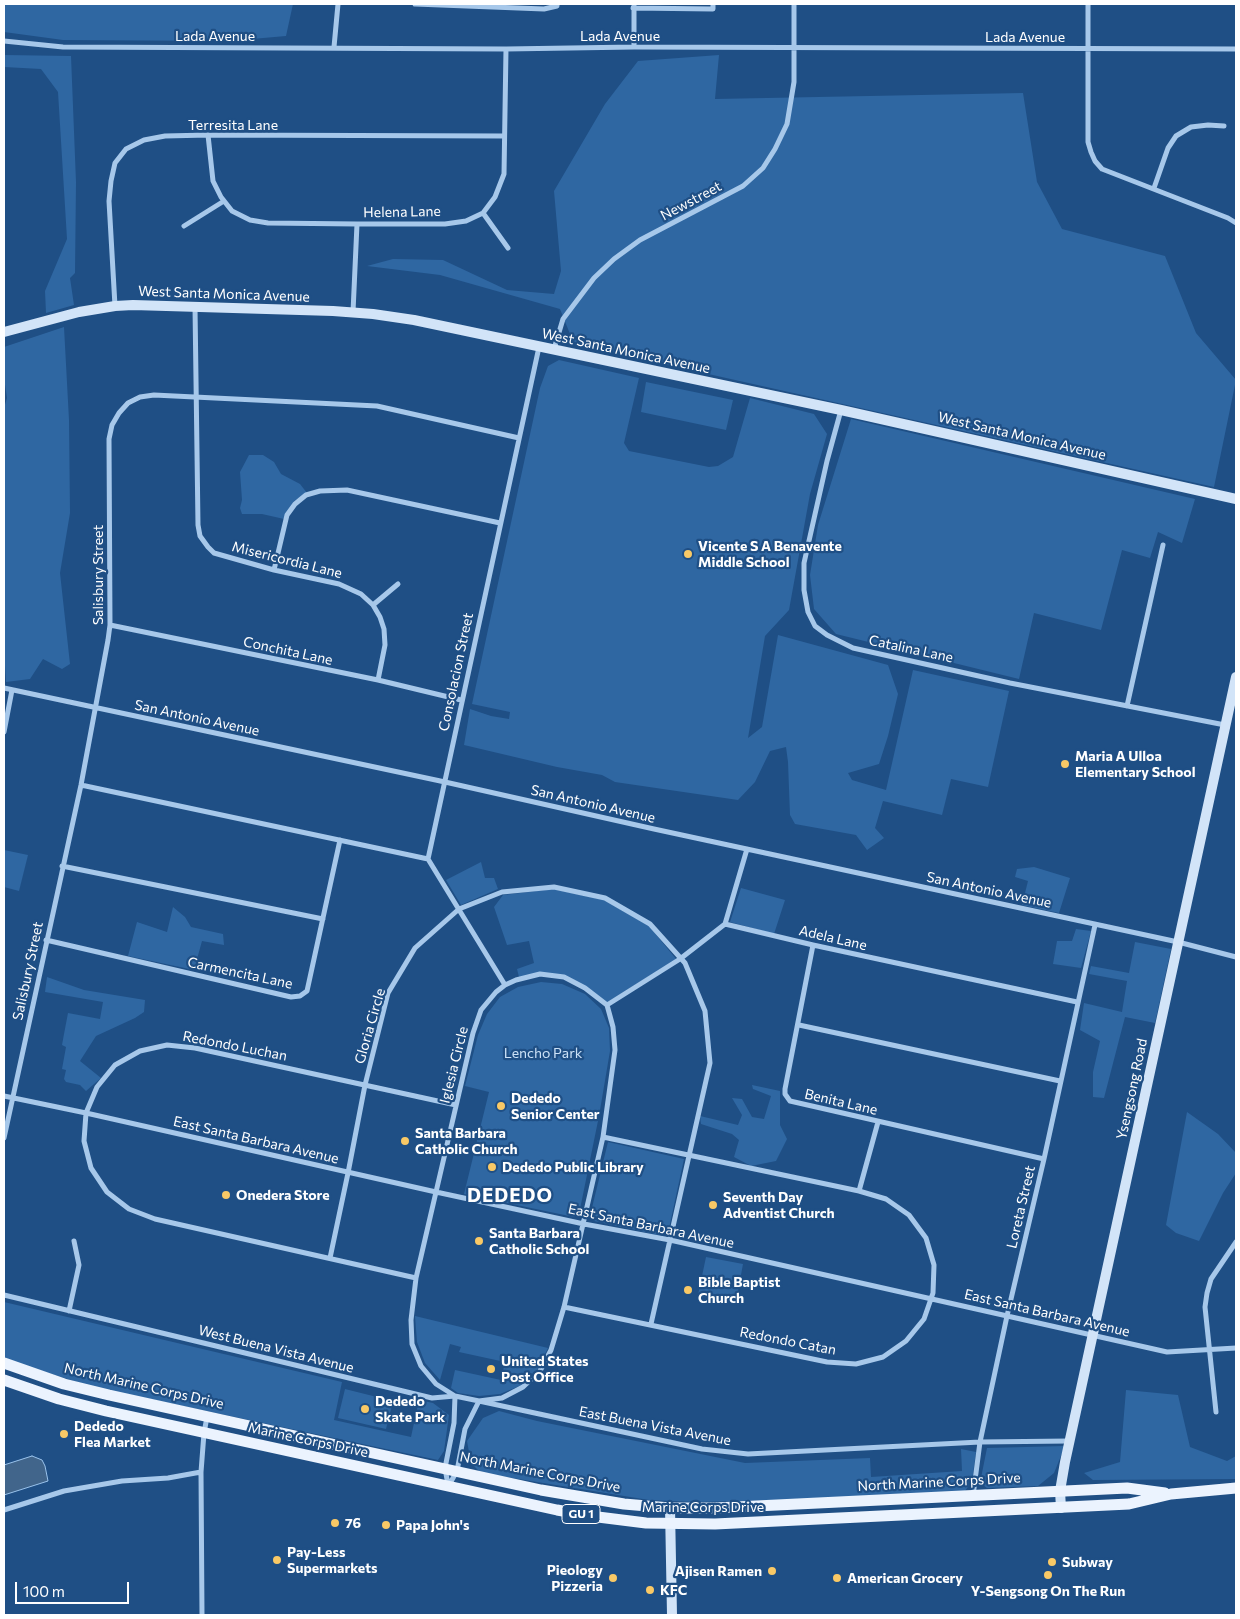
<!DOCTYPE html>
<html>
<head>
<meta charset="utf-8">
<style>
	body { margin:0 }
	#map { position:relative; width:1240px; height:1619px; overflow:hidden; background:#1f4f85; font-family:Commissioner,sans-serif }
	canvas { display:block }
	.frame { position:absolute; inset:0; border:5px solid #fff; pointer-events:none }
	.scale { position:absolute; left:15px; top:1582px; width:114px; height:22px; box-sizing:border-box; border:2px solid #fff; border-top:0; padding-left:6px; font-size:15px; line-height:18px; white-space:nowrap; color:#fff; -webkit-text-stroke:4px #1f4f85; paint-order:stroke }
</style>
</head>
<body>
<div id="map">
<canvas width="1240" height="1619"></canvas>
<div class="frame"></div>
<div class="scale">100 m</div>
</div>
<script>
const context = document.querySelector('canvas').getContext('2d');
context.lineJoin = 'round';
function fill(path, color) { context.fillStyle = color; context.fill(path, 'evenodd'); }
const toPath = rows => new Path2D(rows.map(r => 'M' + r).join(''));
function stroke(path, color, width, dash) { context.strokeStyle = color; context.lineWidth = width; context.lineCap = dash ? 'butt' : 'round'; context.setLineDash(dash || []); context.stroke(path); }
function drawText(font, color, halo, rows, align = 'center') {
  context.font = font + ' Commissioner,sans-serif'; context.lineWidth = 4.5; context.setLineDash([]); context.textBaseline = 'middle'; context.strokeStyle = halo; context.fillStyle = color; for (const [text, x, y, turn = 0] of rows) {
    context.save(); context.translate(x, y); context.rotate((+turn || 0) * Math.PI / 180); context.textAlign = isNaN(turn) ? turn : align; if (halo) context.strokeText(text, 0, 0); context.fillText(text, 0, 0); context.restore();
  }
}
const green = toPath([
	[4,4,293,4,286,36,229,41,63,40,4,32],
	[4,55,71,56,76,182,75,273,70,278,74,305,46,313,45,291,67,239,58,92,41,69,4,67],
	[719,55,715,99,1023,93,1037,182,1062,229,1165,256,1196,333,1236,380,1214,487,574,344,560,309,440,275,367,266,393,259,443,260,507,290,554,294,561,271,554,191,605,104,638,61],
	[64,327,69,420,70,513,60,573,70,664,62,669,43,659,30,679,6,682,4,650,4,408,7,398,4,378,4,347],
	[559,360,639,378,624,443,629,451,709,467,718,466,733,457,750,398,814,414,827,434,810,494,789,610,765,636,748,738,762,727,778,635,888,665,898,694,888,736,879,764,848,773,852,780,886,790,913,670,1009,691,988,787,951,779,942,815,883,801,875,828,884,838,867,850,856,835,795,824,790,815,788,762,786,747,770,751,755,782,738,800,615,782,602,775,557,767,464,745,470,709,491,716,509,719,510,712,472,704,540,388,548,366],
	[646,382,733,400,726,430,641,412],
	[851,419,1195,499,1182,543,1158,532,1150,558,1122,550,1101,630,1034,613,1019,679,836,634,814,609,810,575,818,525],
	[249,455,263,455,274,462,281,474,300,484,307,493,294,501,284,519,262,514,242,514,240,508,242,500,240,472],
	[4,850,28,855,19,891,4,887],
	[481,862,485,878,494,878,498,889,461,905,446,880],
	[1034,867,1070,878,1059,913,1022,905,1028,881,1015,877,1017,869],
	[741,888,785,900,774,934,730,922],
	[554,889,604,900,649,926,676,959,606,1003,564,975,519,977,517,969,534,963,529,941,507,945,494,907,503,895],
	[173,907,185,917,191,927,223,934,224,945,202,941,194,970,128,956,137,922,167,932],
	[1076,929,1091,931,1081,968,1053,964,1057,941,1072,941],
	[1135,942,1171,949,1155,1023,1125,1017,1104,1098,1093,1097,1093,1072,1100,1041,1080,1030,1084,1003,1122,1012,1127,981,1089,974,1091,966,1129,973],
	[47,977,84,990,145,1000,144,1012,135,1018,96,1036,80,1061,101,1078,86,1091,80,1085,66,1082,64,1079,66,1070,62,1069,66,1047,62,1045,64,1034,68,1013,100,1019,103,1002,45,992],
	[541,982,562,984,585,994,601,1009,609,1028,610,1051,599,1116,579,1214,574,1217,464,1194,489,1092,465,1086,478,1035,487,1014,500,997,518,987],
	[752,1085,780,1091,780,1125,787,1139,776,1161,751,1166,734,1157,739,1140,732,1134,701,1124,700,1116,738,1125,742,1115,732,1098,742,1099,752,1117,764,1119,771,1096,753,1089],
	[1187,1112,1218,1134,1236,1153,1236,1173,1223,1193,1199,1241,1176,1233,1166,1225],
	[608,1142,684,1159,668,1233,659,1235,594,1221,590,1216],
	[706,1257,743,1264,736,1302,698,1295],
	[4,1302,342,1382,334,1420,411,1437,419,1400,433,1403,449,1415,444,1451,438,1460,93,1387,4,1359],
	[415,1316,548,1348,537,1370,522,1385,500,1394,479,1396,458,1393,451,1388,455,1370,501,1380,505,1362,459,1352,461,1347,450,1344,440,1380,425,1363,417,1342],
	[345,1389,393,1401,386,1429,338,1418],
	[1126,1390,1178,1395,1190,1447,1227,1461,1236,1456,1236,1479,1093,1480,1084,1473,1120,1462],
	[499,1411,537,1421,745,1463,870,1458,871,1477,962,1471,961,1449,976,1452,972,1481,965,1491,787,1500,694,1502,649,1500,481,1473,471,1463,467,1441,483,1418],
	[1065,1446,1054,1473,1038,1486,987,1488,980,1483,987,1448]
]);
const water = toPath([
	[32,1456,42,1460,45,1466,48,1481,4,1495,4,1465,32,1456]
]);
const street = toPath([
	[415,4,544,9,557,6,557,4],
	[634,4,634,47],
	[1088,4,1088,142,1091,152,1095,161,1102,169,1228,218,1236,223],
	[633,8,713,9,713,4],
	[4,41,63,47,506,49,634,47,1236,49],
	[334,47,338,4],
	[208,135,213,181,221,197,232,211,250,220,268,223,357,224,445,224,466,221,483,213,495,197,504,174,506,49],
	[1154,188,1168,148,1176,136,1191,127,1208,125,1224,126],
	[483,213,508,248],
	[184,226,224,201],
	[115,306,109,201,111,181,115,163,126,149,144,140,165,136,208,135,504,136],
	[195,307,198,525,200,536,208,547,214,553,274,570,339,584,361,594,373,605,380,617,384,629,385,645,378,680],
	[353,312,357,224],
	[554,349,563,319,594,278,614,259,640,240,743,186,763,168,775,149,787,124,794,82,794,4],
	[841,410,827,461,804,563,804,590,808,612,815,626,827,635,853,648,1010,683,1225,725],
	[274,570,287,515,295,504,306,495,320,491,347,490,500,523],
	[373,605,398,584],
	[110,625,378,680,461,700],
	[4,688,445,782,654,829,1178,942,1236,957],
	[1127,706,1163,545],
	[4,732,12,690],
	[81,785,428,859],
	[62,866,323,919],
	[725,924,747,849],
	[46,940,291,997,300,996,307,991,340,840],
	[813,945,785,1089,785,1094,790,1101,1044,1159],
	[540,974,564,977,585,988,607,1005,613,1027,615,1050,603,1137,564,1307,551,1350,540,1371,523,1387,502,1398,479,1401,455,1396,436,1384,421,1366,412,1344,411,1320,416,1278,473,1033,481,1010,496,992,505,985,516,980,540,974],
	[505,985,428,859,539,347],
	[607,1005,680,959,725,924,813,945,1077,1002],
	[799,1025,1060,1081],
	[4,1096,86,1113,436,1192,584,1224,670,1240,1167,1352,1236,1348],
	[4,1138,81,785,108,640,110,625,109,439,112,425,119,413,128,403,140,397,154,395,377,406,519,438],
	[859,1191,878,1122],
	[330,1258,348,1173,365,1085,388,993,415,948,459,909,502,892,554,887,605,898,650,924,685,963,705,1011,710,1063,651,1324],
	[416,1278,155,1219,129,1209,107,1192,91,1168,84,1141,86,1113,97,1087,115,1065,140,1051,167,1045,195,1048,456,1105],
	[4,1295,432,1398,455,1396,454,1423,445,1468,448,1485],
	[564,1307,827,1362,856,1364,883,1357,906,1341,924,1319,933,1293,934,1265,926,1238,909,1215,886,1199,859,1191,603,1137],
	[69,1311,79,1265,74,1241],
	[1216,1412,1205,1307,1207,1293,1211,1279,1236,1242],
	[201,1472,202,1615],
	[449,1485,457,1471,465,1429,479,1401,702,1449,748,1454,980,1442,1069,1441],
	[973,1496,980,1442,1007,1316,1044,1159,1095,925],
	[4,1510,64,1491,122,1481,168,1478,201,1472,204,1433,207,1417]
]);
const secondary = toPath([
	[4,332,79,312,115,306,133,305,333,311,373,314,414,320,841,410,1236,499],
	[670,1508,672,1615],
	[1061,1508,1060,1491,1065,1462,1236,677]
]);
const primary = toPath([
	[4,1363,64,1384,109,1395,541,1490,624,1504,670,1508,715,1508,1127,1488,1165,1493],
	[4,1380,59,1399,106,1411,557,1510,598,1517,646,1523,715,1524,1129,1504,1171,1494,1236,1488]
]);
const markers = [
	[688,554,5,"#f9c966"],
	[1065,764,5,"#f9c966"],
	[501,1106,5,"#f9c966"],
	[405,1141,5,"#f9c966"],
	[492,1167,5,"#f9c966"],
	[226,1195,5,"#f9c966"],
	[713,1205,5,"#f9c966"],
	[479,1241,5,"#f9c966"],
	[688,1290,5,"#f9c966"],
	[491,1369,5,"#f9c966"],
	[365,1409,5,"#f9c966"],
	[64,1434,5,"#f9c966"],
	[335,1523,5,"#f9c966"],
	[386,1525,5,"#f9c966"],
	[277,1560,5,"#f9c966"],
	[1052,1562,5,"#f9c966"],
	[772,1571,5,"#f9c966"],
	[1048,1575,5,"#f9c966"],
	[613,1578,5,"#f9c966"],
	[837,1578,5,"#f9c966"],
	[650,1590,5,"#f9c966"]
];
const shields = [
	[581,1514,38]
];
const shieldNames = [
	["GU 1",581,1514]
];
const streetNames = [
	["Lada Avenue",215,36],
	["Lada Avenue",620,36],
	["Lada Avenue",1025,37],
	["Terresita Lane",233,125],
	["Newstreet",691,201,-28],
	["Helena Lane",402,212,-1],
	["West Santa Monica Avenue",224,294,2],
	["West Santa Monica Avenue",626,351,12],
	["West Santa Monica Avenue",1022,436,13],
	["Misericordia Lane",287,560,14],
	["Salisbury Street",98,575,-90],
	["Catalina Lane",911,649,12],
	["Conchita Lane",288,651,12],
	["Consolacion Street",456,672,-78],
	["San Antonio Avenue",197,718,12],
	["San Antonio Avenue",593,804,13],
	["San Antonio Avenue",989,890,12],
	["Adela Lane",833,938,13],
	["Salisbury Street",28,971,-78],
	["Carmencita Lane",240,973,12],
	["Gloria Circle",370,1026,-74],
	["Redondo Luchan",235,1046,11],
	["Iglesia Circle",454,1065,-76],
	["Ysengsong Road",1132,1089,-78],
	["Benita Lane",841,1102,13],
	["East Santa Barbara Avenue",256,1140,13],
	["Loreta Street",1021,1207,-77],
	["East Santa Barbara Avenue",651,1226,12],
	["East Santa Barbara Avenue",1047,1313,13],
	["Redondo Catan",788,1341,11],
	["West Buena Vista Avenue",276,1349,14],
	["North Marine Corps Drive",144,1386,13],
	["East Buena Vista Avenue",655,1426,11],
	["Marine Corps Drive",308,1440,12],
	["North Marine Corps Drive",540,1472,11],
	["North Marine Corps Drive",939,1482,-3],
	["Marine Corps Drive",703,1507]
];
const poiNames = [
	["Vicente S A Benavente",698,546],
	["Middle School",698,562],
	["Maria A Ulloa",1075,756],
	["Elementary School",1075,772],
	["Dededo",511,1098],
	["Senior Center",511,1114],
	["Santa Barbara",415,1133],
	["Catholic Church",415,1149],
	["Dededo Public Library",502,1167],
	["Onedera Store",236,1195],
	["Seventh Day",723,1197],
	["Adventist Church",723,1213],
	["Santa Barbara",489,1233],
	["Catholic School",489,1249],
	["Bible Baptist",698,1282],
	["Church",698,1298],
	["United States",501,1361],
	["Post Office",501,1377],
	["Dededo",375,1401],
	["Skate Park",375,1417],
	["Dededo",74,1426],
	["Flea Market",74,1442],
	["76",345,1523],
	["Papa John's",396,1525],
	["Pay-Less",287,1552],
	["Supermarkets",287,1568],
	["Subway",1062,1562],
	["Pieology",603,1570,"right"],
	["Pizzeria",603,1586,"right"],
	["Ajisen Ramen",762,1571,"right"],
	["American Grocery",847,1578],
	["KFC",660,1590],
	["Y-Sengsong On The Run",1048,1591,"center"]
];
const parkNames = [
	["Lencho Park",543,1053]
];
const districtNames = [
	["DEDEDO",510,1196]
];
fill(green, '#2f67a2');
fill(water, '#41658b');
stroke(water, '#9ac3ec', 1);
stroke(street, '#a7c8ea', 5);
stroke(secondary, '#d2e4f8', 10);
stroke(primary, '#ebf3fe', 11);
for (const [x, y, r, color] of markers) { const dot = new Path2D(); dot.arc(x, y, r, 0, 2 * Math.PI); context.fillStyle = color; context.fill(dot); stroke(dot, '#1f4f85', 2); }
for (const [x, y, w] of shields) { const box = new Path2D(); box.roundRect(x - w / 2, y - 9.5, w, 19, 4); context.fillStyle = '#1f4f85'; context.fill(box); stroke(box, '#fff', 1); }
drawText('bold 12px', '#fff', null, shieldNames);
drawText('14px', '#fff', '#1f4f85', streetNames);
drawText('bold 14px', '#fff', '#1f4f85', poiNames, 'left');
drawText('14px', '#cbe1f7', '#1f4f85', parkNames);
context.letterSpacing = '1px';
drawText('bold 19px', '#fff', '#1f4f85', districtNames);
context.letterSpacing = '0px';
</script>
</body>
</html>
